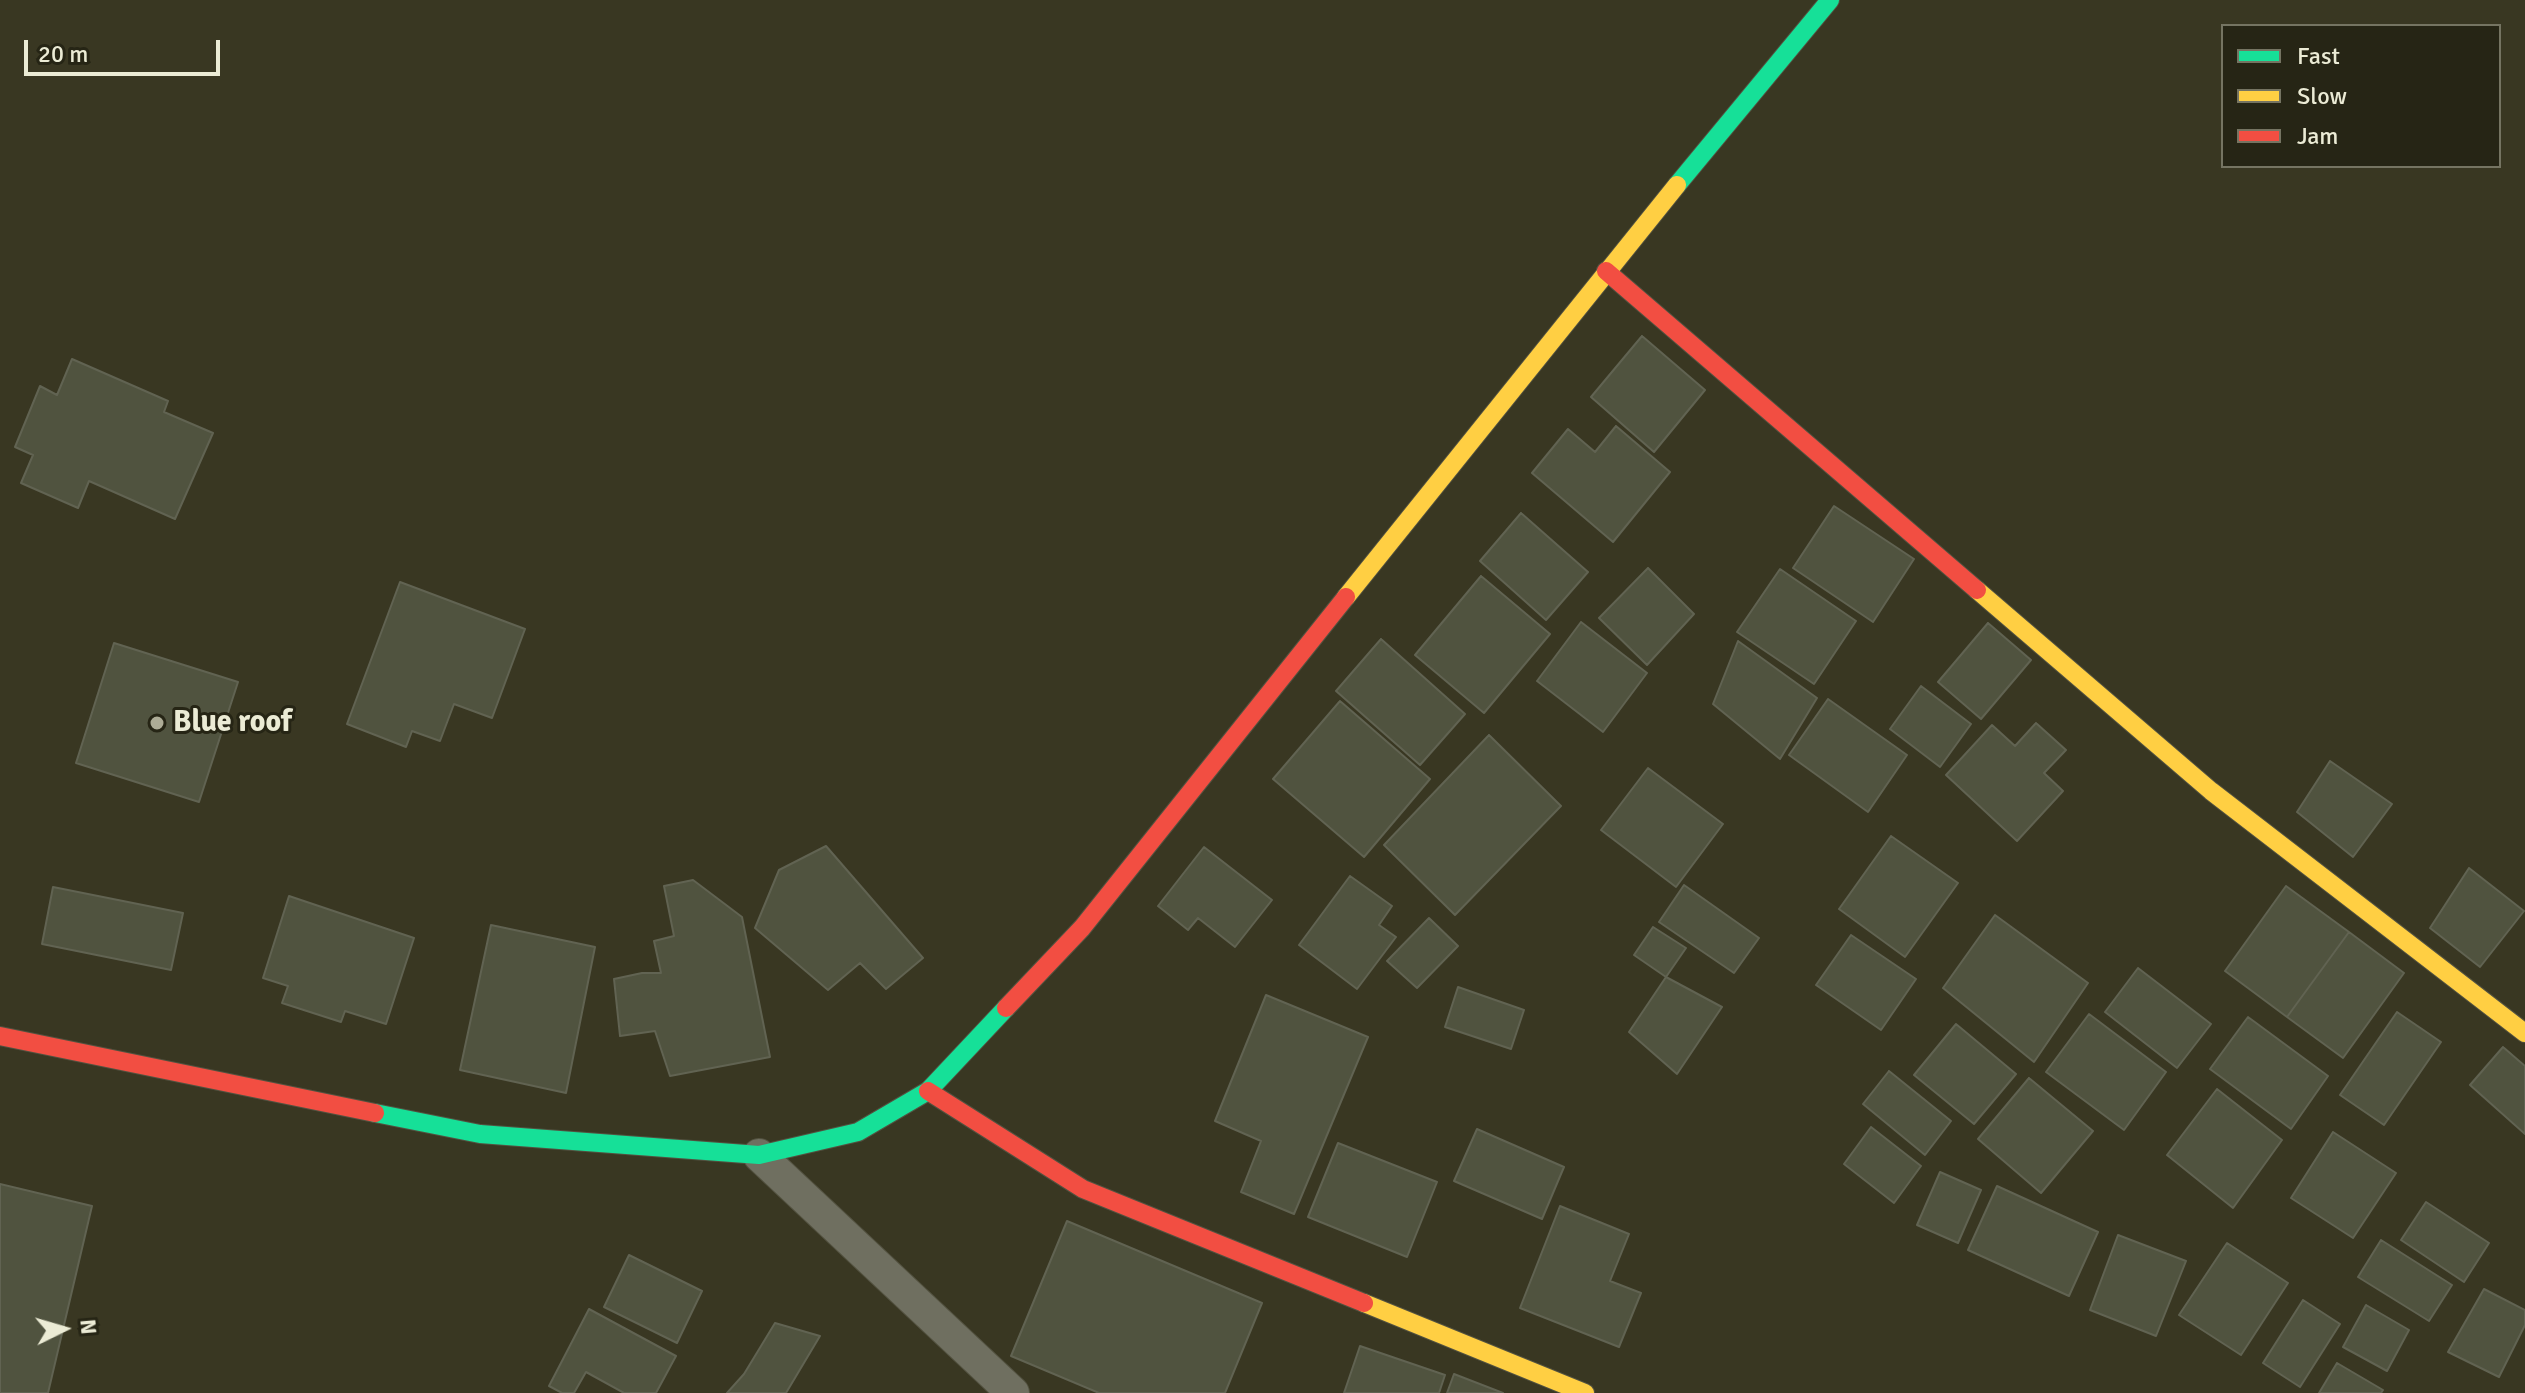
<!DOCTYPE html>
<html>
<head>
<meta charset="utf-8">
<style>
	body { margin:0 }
	#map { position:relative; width:2525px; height:1393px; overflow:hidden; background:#393722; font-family:Signika,sans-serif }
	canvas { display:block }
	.legend { position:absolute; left:2221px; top:24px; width:280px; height:144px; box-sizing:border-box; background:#262515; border:2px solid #757462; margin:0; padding:10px 14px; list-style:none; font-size:24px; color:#ebebd5 }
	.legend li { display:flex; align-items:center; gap:16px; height:40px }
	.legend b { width:40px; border:2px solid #757462 }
	.north { position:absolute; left:24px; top:1289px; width:80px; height:80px; -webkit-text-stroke:6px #262515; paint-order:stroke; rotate:85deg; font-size:22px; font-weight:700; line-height:32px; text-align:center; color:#ebebd5 }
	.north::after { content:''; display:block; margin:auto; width:28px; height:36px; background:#ebebd5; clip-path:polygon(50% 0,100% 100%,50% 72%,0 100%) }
	.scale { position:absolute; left:24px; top:40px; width:196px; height:36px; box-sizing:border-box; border:4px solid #ebebd5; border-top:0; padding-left:10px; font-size:24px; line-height:28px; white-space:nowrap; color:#ebebd5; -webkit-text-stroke:6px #262515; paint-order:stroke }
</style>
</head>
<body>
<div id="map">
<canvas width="2525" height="1393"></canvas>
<ul class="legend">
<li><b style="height:10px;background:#16e098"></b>Fast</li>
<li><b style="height:10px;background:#ffcf43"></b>Slow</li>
<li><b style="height:10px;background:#f24e42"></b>Jam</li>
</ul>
<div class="north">N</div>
<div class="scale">20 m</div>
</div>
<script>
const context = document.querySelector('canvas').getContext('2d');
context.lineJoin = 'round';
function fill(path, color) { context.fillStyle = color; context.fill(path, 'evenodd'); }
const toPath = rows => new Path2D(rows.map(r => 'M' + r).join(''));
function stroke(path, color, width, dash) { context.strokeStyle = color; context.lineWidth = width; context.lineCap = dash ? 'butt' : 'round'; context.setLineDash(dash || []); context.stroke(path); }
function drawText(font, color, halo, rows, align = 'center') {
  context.font = font + ' Signika,sans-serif'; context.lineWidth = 6; context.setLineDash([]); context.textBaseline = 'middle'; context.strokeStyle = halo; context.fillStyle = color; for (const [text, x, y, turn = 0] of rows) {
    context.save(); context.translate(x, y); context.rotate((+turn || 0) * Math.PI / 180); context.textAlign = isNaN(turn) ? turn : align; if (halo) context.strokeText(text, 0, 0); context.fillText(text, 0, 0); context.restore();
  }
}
const building = toPath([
	[1642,336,1705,390,1654,452,1591,397,1642,336],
	[72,359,168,401,164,412,213,433,175,519,89,481,78,508,21,483,33,455,15,447,40,386,57,395,72,359],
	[1616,426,1670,472,1613,542,1532,473,1568,429,1595,452,1616,426],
	[1834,506,1914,559,1873,622,1793,568,1834,506],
	[1521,513,1588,572,1546,620,1480,561,1521,513],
	[1648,568,1694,614,1647,665,1599,618,1648,568],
	[1780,569,1856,621,1814,684,1737,632,1780,569],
	[1481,576,1550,634,1484,713,1415,655,1481,576],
	[400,582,525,629,492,718,454,704,440,741,412,731,406,747,347,724,400,582],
	[1581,622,1647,673,1603,732,1537,681,1581,622],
	[1988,623,2031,660,1981,719,1938,682,1988,623],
	[1381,639,1465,714,1420,765,1336,691,1381,639],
	[1738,641,1817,698,1780,759,1713,704,1738,641],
	[114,643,238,682,199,802,76,763,114,643],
	[1921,686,1971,724,1940,767,1890,729,1921,686],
	[1828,699,1907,755,1868,812,1789,755,1828,699],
	[1340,701,1430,779,1364,857,1273,779,1340,701],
	[2036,723,2066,750,2044,773,2063,791,2017,841,1946,775,1992,725,2015,746,2036,723],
	[1489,735,1561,806,1455,915,1384,845,1489,735],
	[2330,761,2392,804,2353,857,2297,812,2330,761],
	[1648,768,1723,824,1676,887,1601,830,1648,768],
	[1891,836,1958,883,1905,957,1839,909,1891,836],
	[826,846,923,958,886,989,860,963,828,990,755,928,779,870,826,846],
	[1204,847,1272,900,1235,947,1198,918,1188,930,1158,906,1204,847],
	[2469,868,2524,911,2480,967,2430,928,2469,868],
	[1350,876,1392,906,1379,925,1396,937,1357,989,1299,945,1350,876],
	[693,880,742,917,770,1057,670,1076,655,1031,620,1036,614,979,642,973,661,973,654,941,674,936,664,886,693,880],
	[1684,885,1759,938,1734,973,1659,922,1684,885],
	[2286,886,2349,932,2287,1017,2225,971,2286,886],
	[53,887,183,913,171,970,42,944,53,887],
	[289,896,414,938,386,1024,345,1011,341,1022,282,1003,288,986,263,978,289,896],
	[1995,915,2088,983,2034,1062,1943,988,1995,915],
	[1429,918,1458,946,1417,988,1387,961,1429,918],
	[491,925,595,947,566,1093,460,1070,491,925],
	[1653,927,1686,948,1666,977,1634,955,1653,927],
	[2349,932,2404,973,2343,1058,2287,1017,2349,932],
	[1851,935,1916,979,1881,1030,1816,985,1851,935],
	[2138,968,2211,1024,2177,1068,2105,1012,2138,968],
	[1666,977,1722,1007,1677,1074,1629,1032,1666,977],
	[1458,987,1524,1010,1511,1049,1445,1027,1458,987],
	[1266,995,1368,1037,1294,1214,1241,1192,1261,1141,1215,1121,1266,995],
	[2397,1012,2441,1042,2384,1125,2340,1095,2397,1012],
	[2089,1014,2166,1072,2124,1130,2046,1072,2089,1014],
	[2248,1017,2328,1076,2291,1129,2210,1069,2248,1017],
	[1956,1024,2016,1074,1974,1124,1914,1075,1956,1024],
	[2503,1047,2525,1066,2525,1134,2470,1085,2503,1047],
	[1889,1071,1951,1121,1925,1155,1863,1104,1889,1071],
	[2029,1078,2093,1131,2041,1193,1978,1139,2029,1078],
	[2217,1089,2282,1140,2233,1208,2167,1155,2217,1089],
	[1871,1127,1921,1166,1894,1203,1844,1164,1871,1127],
	[1477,1129,1564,1167,1542,1219,1454,1181,1477,1129],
	[2333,1132,2396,1173,2353,1238,2291,1198,2333,1132],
	[1338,1143,1437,1182,1407,1257,1308,1217,1338,1143],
	[1940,1172,1981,1190,1958,1243,1917,1225,1940,1172],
	[0,1184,92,1206,48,1393,0,1393,0,1184],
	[1997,1186,2098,1232,2069,1296,1968,1250,1997,1186],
	[2426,1202,2489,1243,2464,1282,2401,1240,2426,1202],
	[1560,1206,1629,1234,1610,1281,1641,1293,1619,1347,1520,1308,1560,1206],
	[1067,1221,1262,1303,1225,1393,1099,1393,1011,1356,1067,1221],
	[2118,1235,2186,1261,2156,1336,2090,1310,2118,1235],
	[2381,1240,2452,1285,2429,1321,2358,1277,2381,1240],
	[2227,1243,2288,1283,2241,1355,2179,1315,2227,1243],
	[629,1255,702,1291,677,1343,604,1307,629,1255],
	[2484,1289,2525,1310,2525,1325,2499,1377,2448,1352,2484,1289],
	[2303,1300,2340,1324,2300,1387,2263,1363,2303,1300],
	[2366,1305,2409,1330,2387,1371,2343,1347,2366,1305],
	[589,1309,676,1356,656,1393,624,1393,586,1372,574,1393,562,1393,549,1386,589,1309],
	[775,1323,820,1336,786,1393,727,1393,744,1374,775,1323],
	[1360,1346,1445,1375,1439,1393,1344,1393,1360,1346],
	[2337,1363,2383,1390,2381,1393,2319,1393,2337,1363],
	[1454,1374,1503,1393,1447,1393,1454,1374]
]);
const lane = toPath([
	[759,1155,1013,1393]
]);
const fast = toPath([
	[1677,185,1830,0],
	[375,1113,480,1134,759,1155,858,1132,928,1091,1006,1008]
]);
const slow = toPath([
	[1977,590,2211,791,2525,1033],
	[1346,597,1677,185],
	[1364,1303,1585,1393]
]);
const jam = toPath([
	[1606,271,1977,590],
	[1006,1008,1082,928,1346,597],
	[0,1036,375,1113],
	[928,1091,1083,1189,1364,1303]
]);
const markers = [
	[157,723,8,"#adac96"]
];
const poiNames = [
	["Blue roof",173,723]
];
fill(building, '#50533f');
stroke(building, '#616352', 2);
stroke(lane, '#535240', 34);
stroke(fast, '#535240', 20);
stroke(slow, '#535240', 20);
stroke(jam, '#535240', 20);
stroke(lane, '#6f6f60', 32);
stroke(fast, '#16e098', 18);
stroke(slow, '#ffcf43', 18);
stroke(jam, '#f24e42', 18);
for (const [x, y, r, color] of markers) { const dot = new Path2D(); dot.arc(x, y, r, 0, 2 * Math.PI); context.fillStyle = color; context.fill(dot); stroke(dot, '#262515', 3); }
drawText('bold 30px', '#ebebd5', '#262515', poiNames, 'left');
</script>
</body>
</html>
